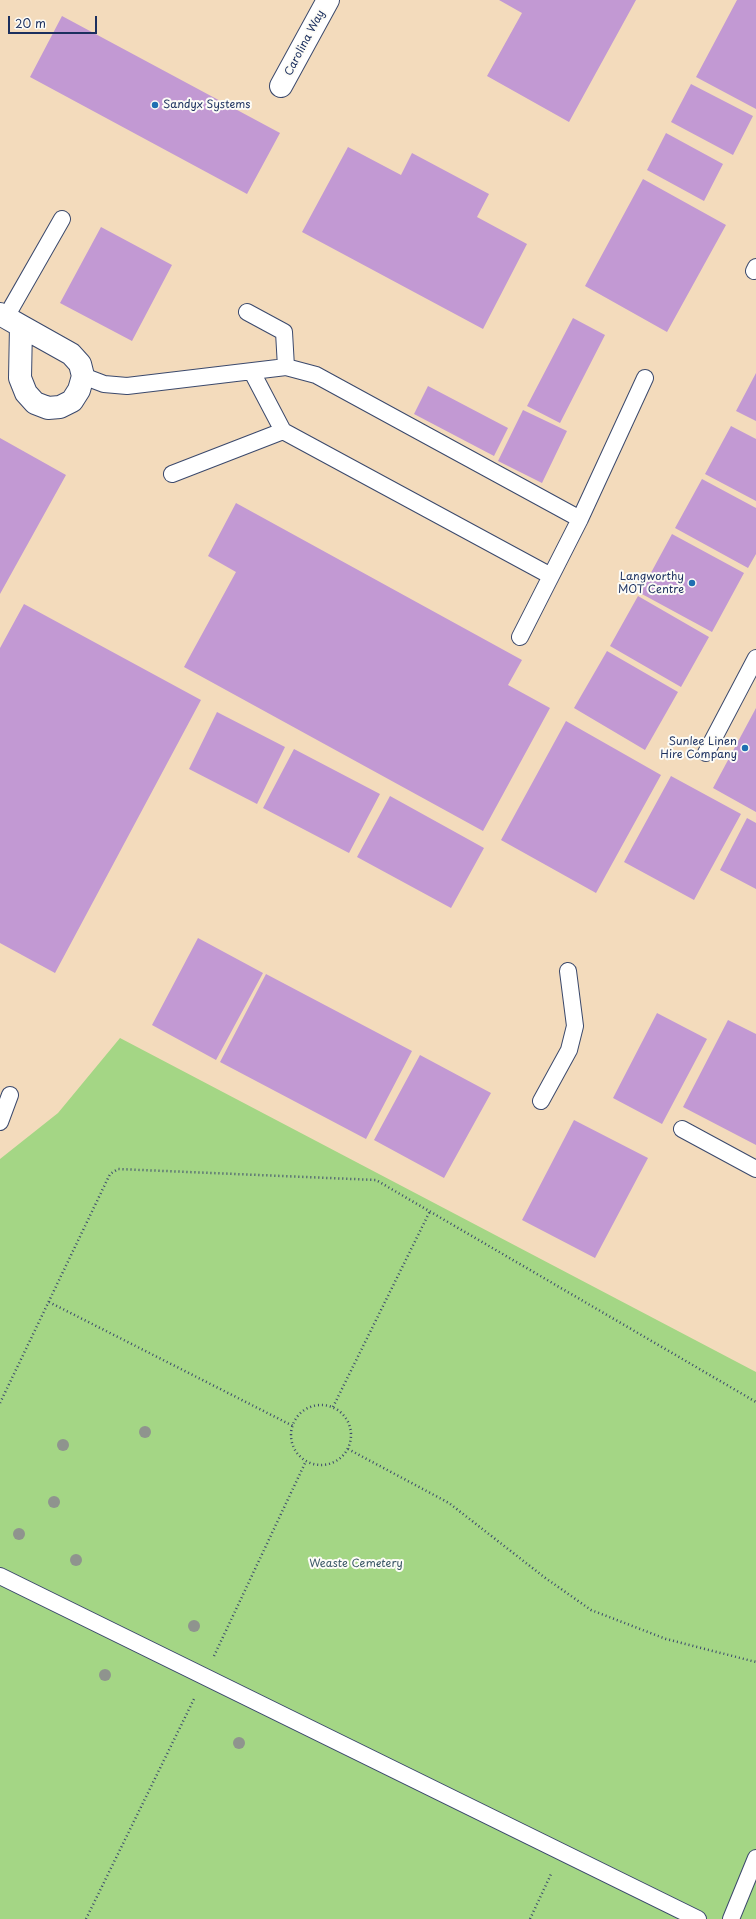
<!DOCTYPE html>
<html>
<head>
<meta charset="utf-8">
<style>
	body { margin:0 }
	#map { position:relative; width:756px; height:1919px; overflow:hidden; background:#f3dbbc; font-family:"Playpen Sans",sans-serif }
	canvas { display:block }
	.scale { position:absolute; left:8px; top:16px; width:89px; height:18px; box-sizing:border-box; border:2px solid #1b2f5e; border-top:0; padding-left:5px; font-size:12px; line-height:14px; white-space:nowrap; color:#1b2f5e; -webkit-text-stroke:3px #fdfcf7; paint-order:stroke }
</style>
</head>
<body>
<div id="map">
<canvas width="756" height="1919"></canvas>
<div class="scale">20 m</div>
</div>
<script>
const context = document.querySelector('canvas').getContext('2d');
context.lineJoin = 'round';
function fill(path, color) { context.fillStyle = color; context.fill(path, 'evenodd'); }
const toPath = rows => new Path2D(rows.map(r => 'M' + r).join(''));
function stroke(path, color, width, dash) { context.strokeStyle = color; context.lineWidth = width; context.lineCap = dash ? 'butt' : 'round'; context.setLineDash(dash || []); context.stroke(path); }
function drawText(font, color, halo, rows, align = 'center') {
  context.font = font + ' "Playpen Sans",sans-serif'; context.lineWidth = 4; context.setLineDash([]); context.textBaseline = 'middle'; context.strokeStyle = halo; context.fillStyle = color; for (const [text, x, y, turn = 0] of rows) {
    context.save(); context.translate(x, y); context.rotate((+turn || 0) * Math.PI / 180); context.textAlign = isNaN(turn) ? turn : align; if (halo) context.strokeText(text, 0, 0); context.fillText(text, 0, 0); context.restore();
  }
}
const green = toPath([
	[120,1038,756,1372,756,1919,0,1919,0,1159,58,1113]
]);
const building = toPath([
	[499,0,636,0,569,122,487,76,522,13],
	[737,0,756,0,756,109,696,77],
	[62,16,280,133,247,194,30,77],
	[691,84,753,116,733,155,671,122],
	[666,133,723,164,704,201,647,170],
	[348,147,401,175,412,153,489,194,477,217,527,244,483,329,302,232],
	[643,179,726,225,667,332,585,286],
	[101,227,172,265,132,341,60,303],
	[573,318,605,335,560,423,527,406],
	[756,373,756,421,736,411],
	[428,386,508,428,494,456,414,414],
	[523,410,567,431,542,483,498,461],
	[731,426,756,439,756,501,705,474],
	[0,438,66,475,0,594],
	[702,479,756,508,756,554,748,568,675,528],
	[236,503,522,660,508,685,550,708,483,831,184,667,236,572,208,556],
	[672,534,744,573,712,632,640,593],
	[638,596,709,637,681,687,610,646],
	[24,604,201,700,55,973,0,943,0,648],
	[607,651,678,692,645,750,574,708],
	[756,708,756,812,713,788],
	[217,712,285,747,257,804,189,769],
	[566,721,661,775,596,893,501,840],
	[294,749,380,794,349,853,263,808],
	[671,776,741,814,694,900,624,862],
	[390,796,484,848,451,908,357,857],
	[747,818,756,823,756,889,720,870],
	[198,938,263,973,216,1060,152,1025],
	[266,974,412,1051,366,1139,220,1062],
	[657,1013,707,1039,662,1124,613,1098],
	[728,1020,756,1034,756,1145,683,1107],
	[420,1055,491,1093,444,1178,374,1140],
	[574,1120,648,1158,595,1258,522,1220]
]);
const path = toPath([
	[49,1302,293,1426],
	[0,1403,110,1174,118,1169,376,1180,756,1402],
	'291 1435a30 30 0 1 1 60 0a30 30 0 1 1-60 0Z',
	[333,1407,430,1211],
	[348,1449,449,1503,544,1577,591,1610,666,1639,756,1662],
	[214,1656,306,1461],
	[86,1919,195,1697],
	[530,1919,552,1872]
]);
const service = toPath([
	[754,271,756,267],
	[247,312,284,332,286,367],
	[6,317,62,219],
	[252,372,283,431,551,576],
	[83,376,104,384,127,386,286,367,316,375,580,519],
	[172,474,283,431],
	[520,637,580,519,645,378],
	[706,753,756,658],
	[541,1101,569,1050,575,1026,568,971],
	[0,1122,10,1095],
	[682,1129,756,1169],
	[0,1576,698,1919],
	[731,1919,756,1858]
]);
const minor = toPath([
	[281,86,328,0],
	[0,314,21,326,71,354,80,364,83,376,79,390,72,401,60,407,48,408,35,403,26,393,20,378,21,326]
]);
const trees = [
	[145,1432],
	[63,1445],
	[54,1502],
	[19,1534],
	[76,1560],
	[194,1626],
	[105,1675],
	[239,1743]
];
const markers = [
	[155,105,4,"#1f6fb2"],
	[692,583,4,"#1f6fb2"],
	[745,748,4,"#1f6fb2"]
];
const streetNames = [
	["Carolina Way",305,43,-62]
];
const poiNames = [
	["Sandyx Systems",163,105,"left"],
	["Langworthy",684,577],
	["MOT Centre",684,590],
	["Sunlee Linen",737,742],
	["Hire Company",737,755]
];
const parkNames = [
	["Weaste Cemetery",356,1564]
];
fill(green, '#a4d685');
fill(building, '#c299d3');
stroke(service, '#3b496c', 18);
stroke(minor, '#3b496c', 24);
stroke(path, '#3b496c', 2.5, [1, 3]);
stroke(service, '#fff', 16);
stroke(minor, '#fff', 22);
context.fillStyle = '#8f948e';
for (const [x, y] of trees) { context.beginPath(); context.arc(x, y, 6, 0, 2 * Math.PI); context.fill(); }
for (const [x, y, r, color] of markers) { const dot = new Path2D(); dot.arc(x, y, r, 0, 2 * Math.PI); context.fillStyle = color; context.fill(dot); stroke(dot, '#fdfcf7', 1.5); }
drawText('11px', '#1b2f5e', '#fdfcf7', streetNames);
drawText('11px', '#1b2f5e', '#fdfcf7', poiNames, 'right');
drawText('11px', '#3d5968', '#fdfcf7', parkNames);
</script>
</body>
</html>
